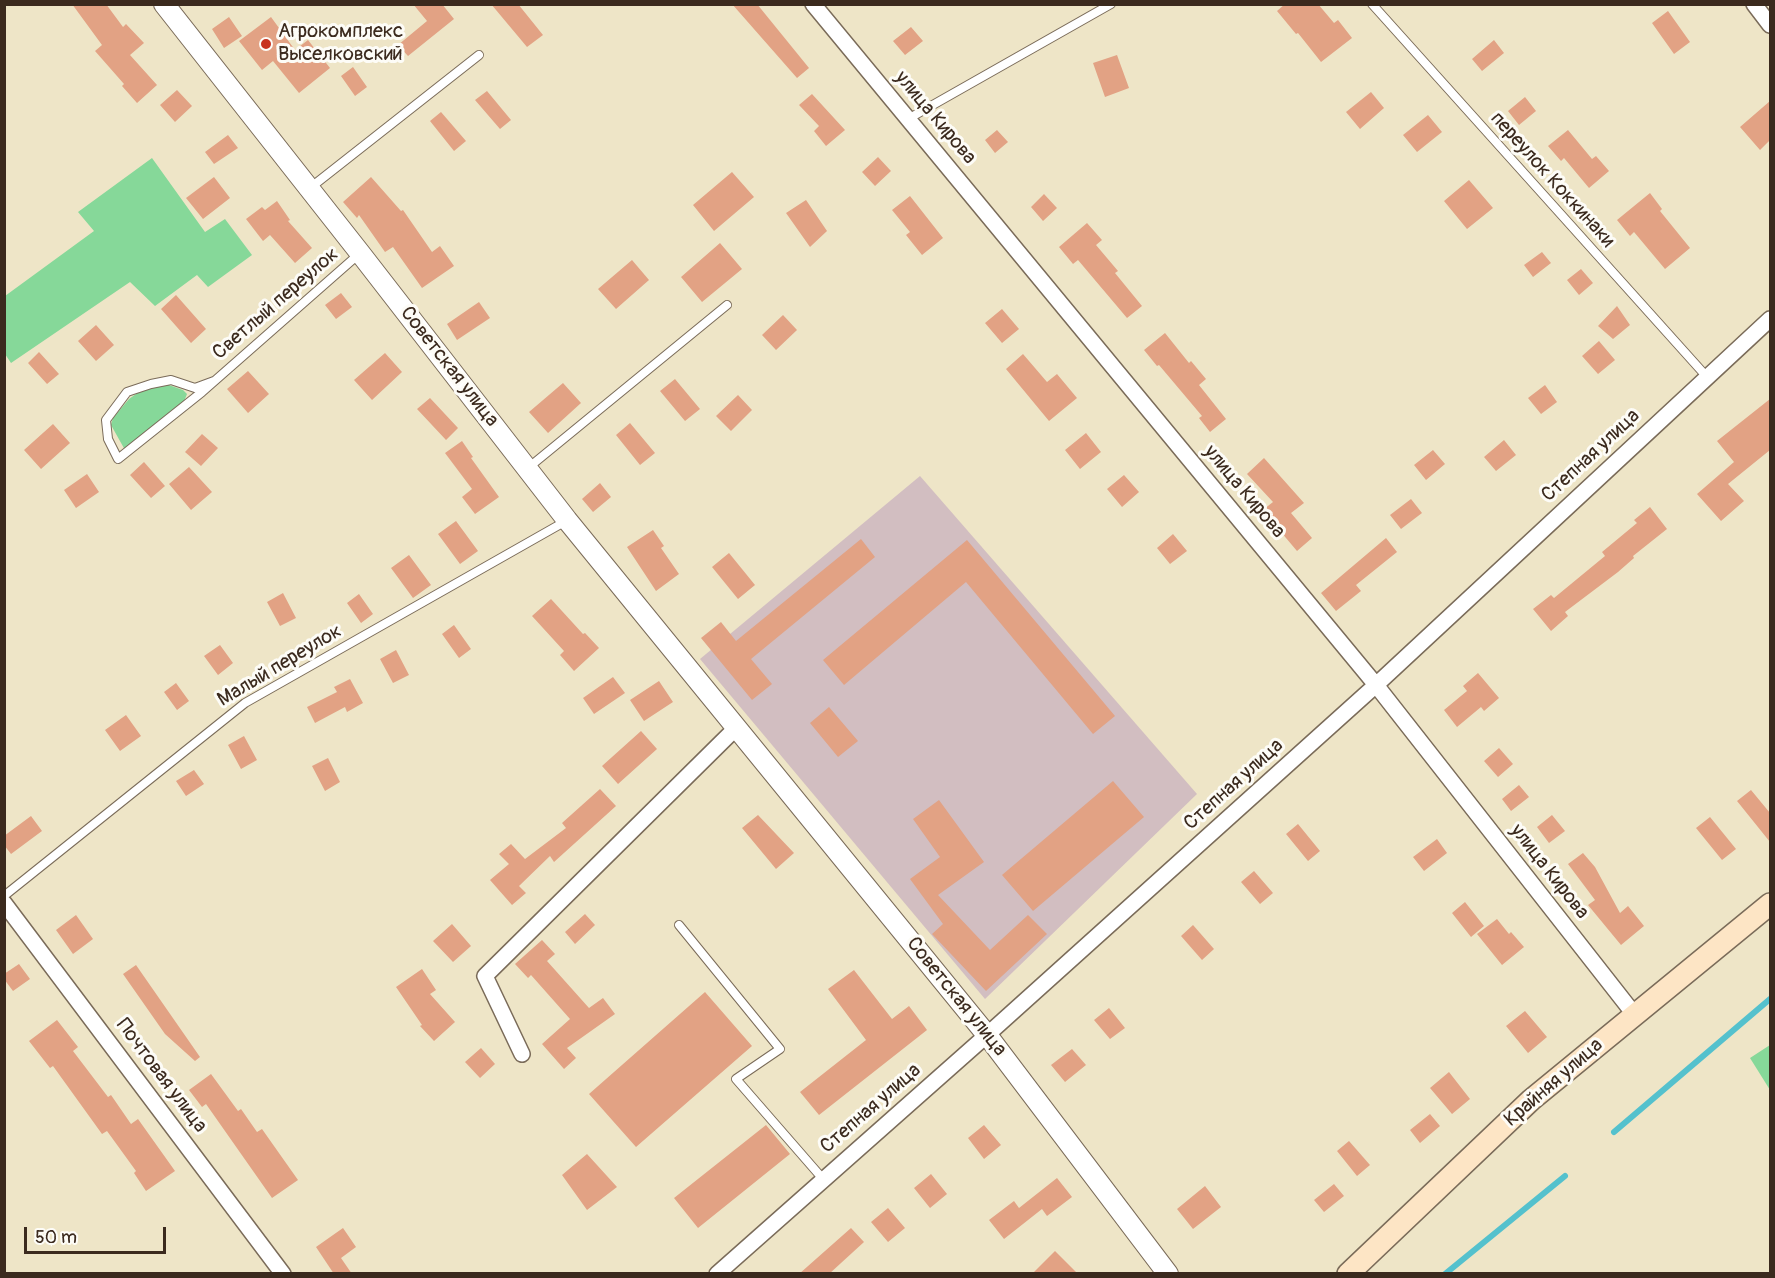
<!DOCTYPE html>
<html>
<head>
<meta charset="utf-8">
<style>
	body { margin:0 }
	#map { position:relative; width:1775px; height:1278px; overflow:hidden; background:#eee5c7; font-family:Pangolin,sans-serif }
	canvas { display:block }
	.frame { position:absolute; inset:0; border:6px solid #3b2a1e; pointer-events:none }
	.scale { position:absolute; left:24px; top:1227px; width:142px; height:27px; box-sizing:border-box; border:3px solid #3b2a1e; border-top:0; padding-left:8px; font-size:18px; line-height:21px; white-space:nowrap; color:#3b2a1e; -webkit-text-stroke:4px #fdfcf7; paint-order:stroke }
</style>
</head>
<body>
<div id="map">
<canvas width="1775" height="1278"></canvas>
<div class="frame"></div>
<div class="scale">50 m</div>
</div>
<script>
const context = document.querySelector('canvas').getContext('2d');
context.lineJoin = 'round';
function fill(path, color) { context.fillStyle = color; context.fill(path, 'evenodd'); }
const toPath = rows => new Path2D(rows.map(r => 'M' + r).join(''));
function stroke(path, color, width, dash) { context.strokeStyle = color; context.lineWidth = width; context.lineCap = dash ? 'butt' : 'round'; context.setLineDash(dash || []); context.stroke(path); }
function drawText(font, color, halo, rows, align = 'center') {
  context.font = font + ' Pangolin,sans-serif'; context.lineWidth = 6; context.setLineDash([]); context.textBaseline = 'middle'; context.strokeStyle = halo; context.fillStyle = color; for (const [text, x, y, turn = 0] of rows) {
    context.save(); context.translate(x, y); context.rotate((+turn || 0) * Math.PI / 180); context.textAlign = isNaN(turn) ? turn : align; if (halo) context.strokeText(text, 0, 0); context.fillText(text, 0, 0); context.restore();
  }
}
const industrial = toPath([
	[920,476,1197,794,985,999,700,659]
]);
const green = toPath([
	[152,158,205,232,225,219,252,255,208,287,197,275,155,306,130,282,11,363,5,354,5,296,94,231,78,212],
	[166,384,183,390,187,394,183,404,125,450,111,425,113,418,129,399,143,389],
	[1770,1045,1770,1090,1750,1058]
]);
const stream = toPath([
	[1614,1132,1770,999],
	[1445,1274,1565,1176]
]);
const building = toPath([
	[72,4,106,4,123,27,126,24,144,43,130,55,157,85,137,103,122,86,124,84,95,51,102,45],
	[413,4,442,4,454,19,408,56,398,45,427,21],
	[491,4,518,4,543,35,527,47],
	[732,4,757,4,809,68,797,78],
	[1285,4,1318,4,1334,23,1338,20,1352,38,1321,62,1298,33,1296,34,1277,11],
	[1668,11,1690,42,1674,54,1652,23],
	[229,17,242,36,224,48,212,29],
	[271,17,295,50,308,40,330,68,299,93,273,61,262,70,239,41],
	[911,27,923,41,905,55,893,41],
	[1494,40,1504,53,1482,71,1472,59],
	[1117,55,1129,88,1105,97,1093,63],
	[353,67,367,87,355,96,341,76],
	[177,90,192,106,175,122,160,105],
	[487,91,511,120,500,129,475,100],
	[1371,92,1384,108,1360,129,1346,112],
	[812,94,845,130,826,146,814,131,819,126,799,105],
	[1525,97,1536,111,1519,125,1508,111],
	[1770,101,1770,140,1760,150,1740,127],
	[441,112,466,141,454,151,430,121],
	[1428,115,1442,132,1417,152,1403,135],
	[997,130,1008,142,995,153,985,140],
	[1568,130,1592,159,1596,156,1609,171,1589,188,1564,158,1561,161,1548,146],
	[228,135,238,148,214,164,205,152],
	[878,157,891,171,875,186,862,172],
	[732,172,754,197,714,231,693,205],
	[214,177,230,198,203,219,186,198],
	[371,177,401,211,403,210,432,252,440,246,454,266,422,288,393,247,385,252,359,215,357,218,343,202],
	[1469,180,1493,208,1467,229,1444,201],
	[1650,193,1662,209,1660,211,1690,248,1665,269,1634,232,1630,236,1617,220],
	[1044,194,1057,208,1043,221,1031,207],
	[910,196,943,238,922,255,906,235,910,232,892,210],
	[806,200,827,231,810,247,786,213],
	[277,201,290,220,288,221,312,248,295,263,270,235,263,241,246,219,262,207,265,210],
	[1087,223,1102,240,1096,245,1118,271,1115,273,1142,306,1127,318,1078,260,1073,264,1059,247],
	[720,243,742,269,702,302,681,277],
	[1542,252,1551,263,1533,277,1524,265],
	[632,260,649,280,616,309,598,289],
	[1581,269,1593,283,1579,295,1567,280],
	[341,293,352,307,336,319,325,305],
	[176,295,206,329,191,343,161,309],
	[479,302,490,318,457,340,447,324],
	[1617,306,1630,325,1613,339,1598,326],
	[1002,309,1019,329,1002,343,985,323],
	[783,315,797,330,776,350,762,335],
	[96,325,114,345,96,361,78,341],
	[1165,333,1189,363,1191,361,1206,379,1199,385,1226,419,1210,432,1199,418,1202,416,1159,365,1157,366,1144,350],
	[1599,341,1615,360,1598,374,1582,356],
	[39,352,59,374,47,384,28,363],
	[385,353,402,372,372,400,354,380],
	[1023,354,1047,382,1057,374,1077,398,1049,421,1006,369],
	[248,371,269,394,248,413,227,389],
	[675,379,700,409,685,421,660,391],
	[563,383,581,403,548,433,529,412],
	[1545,385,1557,402,1541,414,1528,398],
	[738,395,752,410,731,431,716,416],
	[430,398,458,428,446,440,417,409],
	[1770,399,1770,450,1728,484,1744,501,1721,521,1697,494,1734,462,1717,441],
	[630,423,655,453,640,465,616,435],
	[53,424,70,443,41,469,24,450],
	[1086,433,1101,452,1080,469,1065,450],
	[202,434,218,448,201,466,185,452],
	[1504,440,1516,455,1496,471,1484,457],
	[462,441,473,457,471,458,499,497,475,514,462,497,472,489,445,453],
	[1433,450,1445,464,1426,480,1414,465],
	[1264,458,1304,503,1291,513,1312,538,1297,551,1275,525,1271,529,1259,513,1273,502,1247,474],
	[144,462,165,486,151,498,130,475],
	[189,467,212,492,191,510,169,484],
	[87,474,99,492,76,508,64,490],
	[1124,475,1139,492,1122,507,1107,489],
	[600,483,611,497,593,512,582,499],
	[1411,499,1422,513,1401,529,1390,515],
	[1650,507,1667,529,1633,556,1634,558,1618,572,1565,612,1568,616,1551,631,1533,609,1551,595,1554,598,1605,556,1602,552,1637,523,1634,520],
	[456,521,478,551,460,564,438,534],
	[653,530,664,546,661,548,679,574,656,591,627,547],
	[1173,534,1187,551,1170,564,1157,548],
	[1386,538,1397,552,1356,585,1361,591,1336,611,1321,593],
	[861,539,875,557,751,659,772,684,752,700,701,638,721,622,736,641],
	[967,540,1115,716,1093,734,966,582,844,685,823,660],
	[729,553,755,585,738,599,712,567],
	[409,555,431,585,413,598,391,568],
	[283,593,296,618,280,626,267,602],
	[359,594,373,614,361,623,347,603],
	[551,599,583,634,585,633,599,648,574,671,560,655,564,651,532,616],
	[454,625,471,649,459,658,442,634],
	[220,645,233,663,218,675,204,656],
	[396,650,409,675,393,683,380,659],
	[1478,673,1499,698,1484,711,1481,707,1457,727,1444,710,1467,691,1463,686],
	[613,677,625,693,594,714,583,698],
	[350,679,363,703,347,712,345,707,315,723,307,707,337,692,334,687],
	[659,681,673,702,644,721,630,700],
	[176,683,189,701,177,710,164,692],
	[829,707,858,741,838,757,810,723],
	[126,715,141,736,120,751,105,730],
	[641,731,657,749,618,784,602,766],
	[244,736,257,760,241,769,228,745],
	[1499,748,1513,764,1498,777,1484,761],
	[328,758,340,782,325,791,312,766],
	[194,770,204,784,186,796,176,781],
	[1113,781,1144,817,1033,911,1002,875],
	[1519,785,1529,797,1511,811,1502,799],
	[600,789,616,806,554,862,550,856,519,886,526,893,512,905,490,880,509,864,499,854,511,844,525,859,566,828,562,823],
	[1751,790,1770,813,1770,842,1737,801],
	[939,800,984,862,938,895,990,950,1028,915,1047,934,986,991,932,934,943,924,910,879,940,857,913,819],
	[758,815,794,853,776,869,742,828],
	[1552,815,1565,831,1549,843,1537,827],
	[31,816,42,831,11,854,4,845,4,836],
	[1710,817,1736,849,1722,860,1696,828],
	[1298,824,1320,851,1308,861,1286,834],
	[1437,839,1447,853,1424,871,1413,857],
	[1583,853,1595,867,1620,913,1628,906,1644,926,1621,945,1588,905,1595,900,1568,864],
	[1254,871,1273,893,1260,904,1241,882],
	[1465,902,1484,926,1471,937,1452,913],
	[585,914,595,925,575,944,565,932],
	[76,915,93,939,73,954,56,930],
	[1497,919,1509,934,1511,932,1524,947,1502,965,1477,934],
	[452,924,471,946,453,962,433,941],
	[1193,925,1214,949,1202,960,1181,936],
	[542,940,555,954,547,961,589,1008,603,998,615,1014,567,1048,576,1058,564,1069,542,1044,570,1019,531,975,528,978,515,964],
	[19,964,30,979,13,991,4,979,4,974],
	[136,965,200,1057,195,1061,165,1034,123,974],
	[422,969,436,990,430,994,455,1022,434,1041,420,1026,422,1025,396,987],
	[854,970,892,1019,909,1006,927,1030,819,1115,800,1092,866,1040,828,989],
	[705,992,752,1046,636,1147,589,1094],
	[1109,1008,1125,1028,1110,1039,1094,1020],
	[1525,1011,1547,1037,1528,1053,1506,1026],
	[57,1020,78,1047,73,1051,108,1097,111,1095,131,1124,138,1119,175,1171,146,1191,134,1173,136,1171,107,1131,102,1134,53,1066,50,1068,29,1041],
	[481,1048,495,1064,480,1078,465,1062],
	[1072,1049,1086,1065,1065,1082,1051,1065],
	[1449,1072,1470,1099,1452,1114,1430,1088],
	[211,1074,238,1111,241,1109,257,1132,262,1129,298,1180,272,1198,206,1104,202,1107,189,1090],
	[1430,1114,1440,1126,1420,1143,1410,1130],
	[766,1125,790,1154,698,1228,674,1198],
	[984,1125,1001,1145,984,1159,968,1138],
	[1349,1141,1370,1165,1357,1176,1337,1151],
	[587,1154,617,1187,587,1210,562,1175],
	[931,1174,947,1194,930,1208,914,1188],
	[1057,1178,1072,1197,1047,1216,1042,1209,1004,1239,989,1220,1014,1201,1019,1208],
	[1334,1184,1344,1196,1324,1212,1314,1200],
	[1205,1186,1221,1207,1193,1229,1177,1209],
	[888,1208,905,1228,888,1242,871,1222],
	[343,1228,356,1247,341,1258,352,1274,334,1274,316,1247],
	[851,1228,864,1242,829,1274,799,1274],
	[1055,1251,1078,1274,1032,1274]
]);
const service = toPath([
	[1372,4,1707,377],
	[908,119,1111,4],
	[310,188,479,55],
	[214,381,195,388,171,380,151,384,127,392,106,420,108,439,118,459,202,392,359,254],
	[528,468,727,305],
	[4,896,245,703,566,521],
	[679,925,780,1049,736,1079,823,1179]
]);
const minor = toPath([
	[813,4,1376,685,1634,1014],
	[1754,4,1770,25],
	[4,903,283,1274],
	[522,1054,485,976,737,727],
	[717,1274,987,1035,1376,685,1770,319]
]);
const tertiary = toPath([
	[164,4,360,253,567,520,987,1035,1168,1274]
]);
const secondary = toPath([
	[1348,1274,1531,1100,1770,904]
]);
const markers = [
	[266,44,6,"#c8321e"]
];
const poiNames = [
	["Агрокомплекс",278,32],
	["Выселковский",278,55]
];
const streetNames = [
	["улица Кирова",935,118,50],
	["переулок Коккинаки",1552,180,48],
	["Светлый переулок",276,304,-41],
	["Советская улица",449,367,52],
	["Степная улица",1591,456,-43],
	["улица Кирова",1244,492,50],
	["Малый переулок",280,666,-31],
	["Степная улица",1234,785,-42],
	["улица Кирова",1549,872,52],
	["Советская улица",956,997,51],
	["Почтовая улица",161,1076,53],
	["Крайняя улица",1554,1083,-41],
	["Степная улица",871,1109,-41]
];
fill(industrial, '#d2bec1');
fill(green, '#86d899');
stroke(stream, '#54c1cd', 6);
fill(building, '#e2a284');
stroke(service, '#7a6b59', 10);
stroke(minor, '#7a6b59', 18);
stroke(tertiary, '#7a6b59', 22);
stroke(secondary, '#7a6b59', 24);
stroke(service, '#fff', 8);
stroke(minor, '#fff', 15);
stroke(tertiary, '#fff', 20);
stroke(secondary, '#fde5c5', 21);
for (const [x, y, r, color] of markers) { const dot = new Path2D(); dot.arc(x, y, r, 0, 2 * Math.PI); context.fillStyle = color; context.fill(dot); stroke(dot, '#fdfcf7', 2); }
drawText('20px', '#3b2a1e', '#fdfcf7', poiNames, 'left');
drawText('20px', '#3b2a1e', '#fdfcf7', streetNames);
</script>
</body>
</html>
